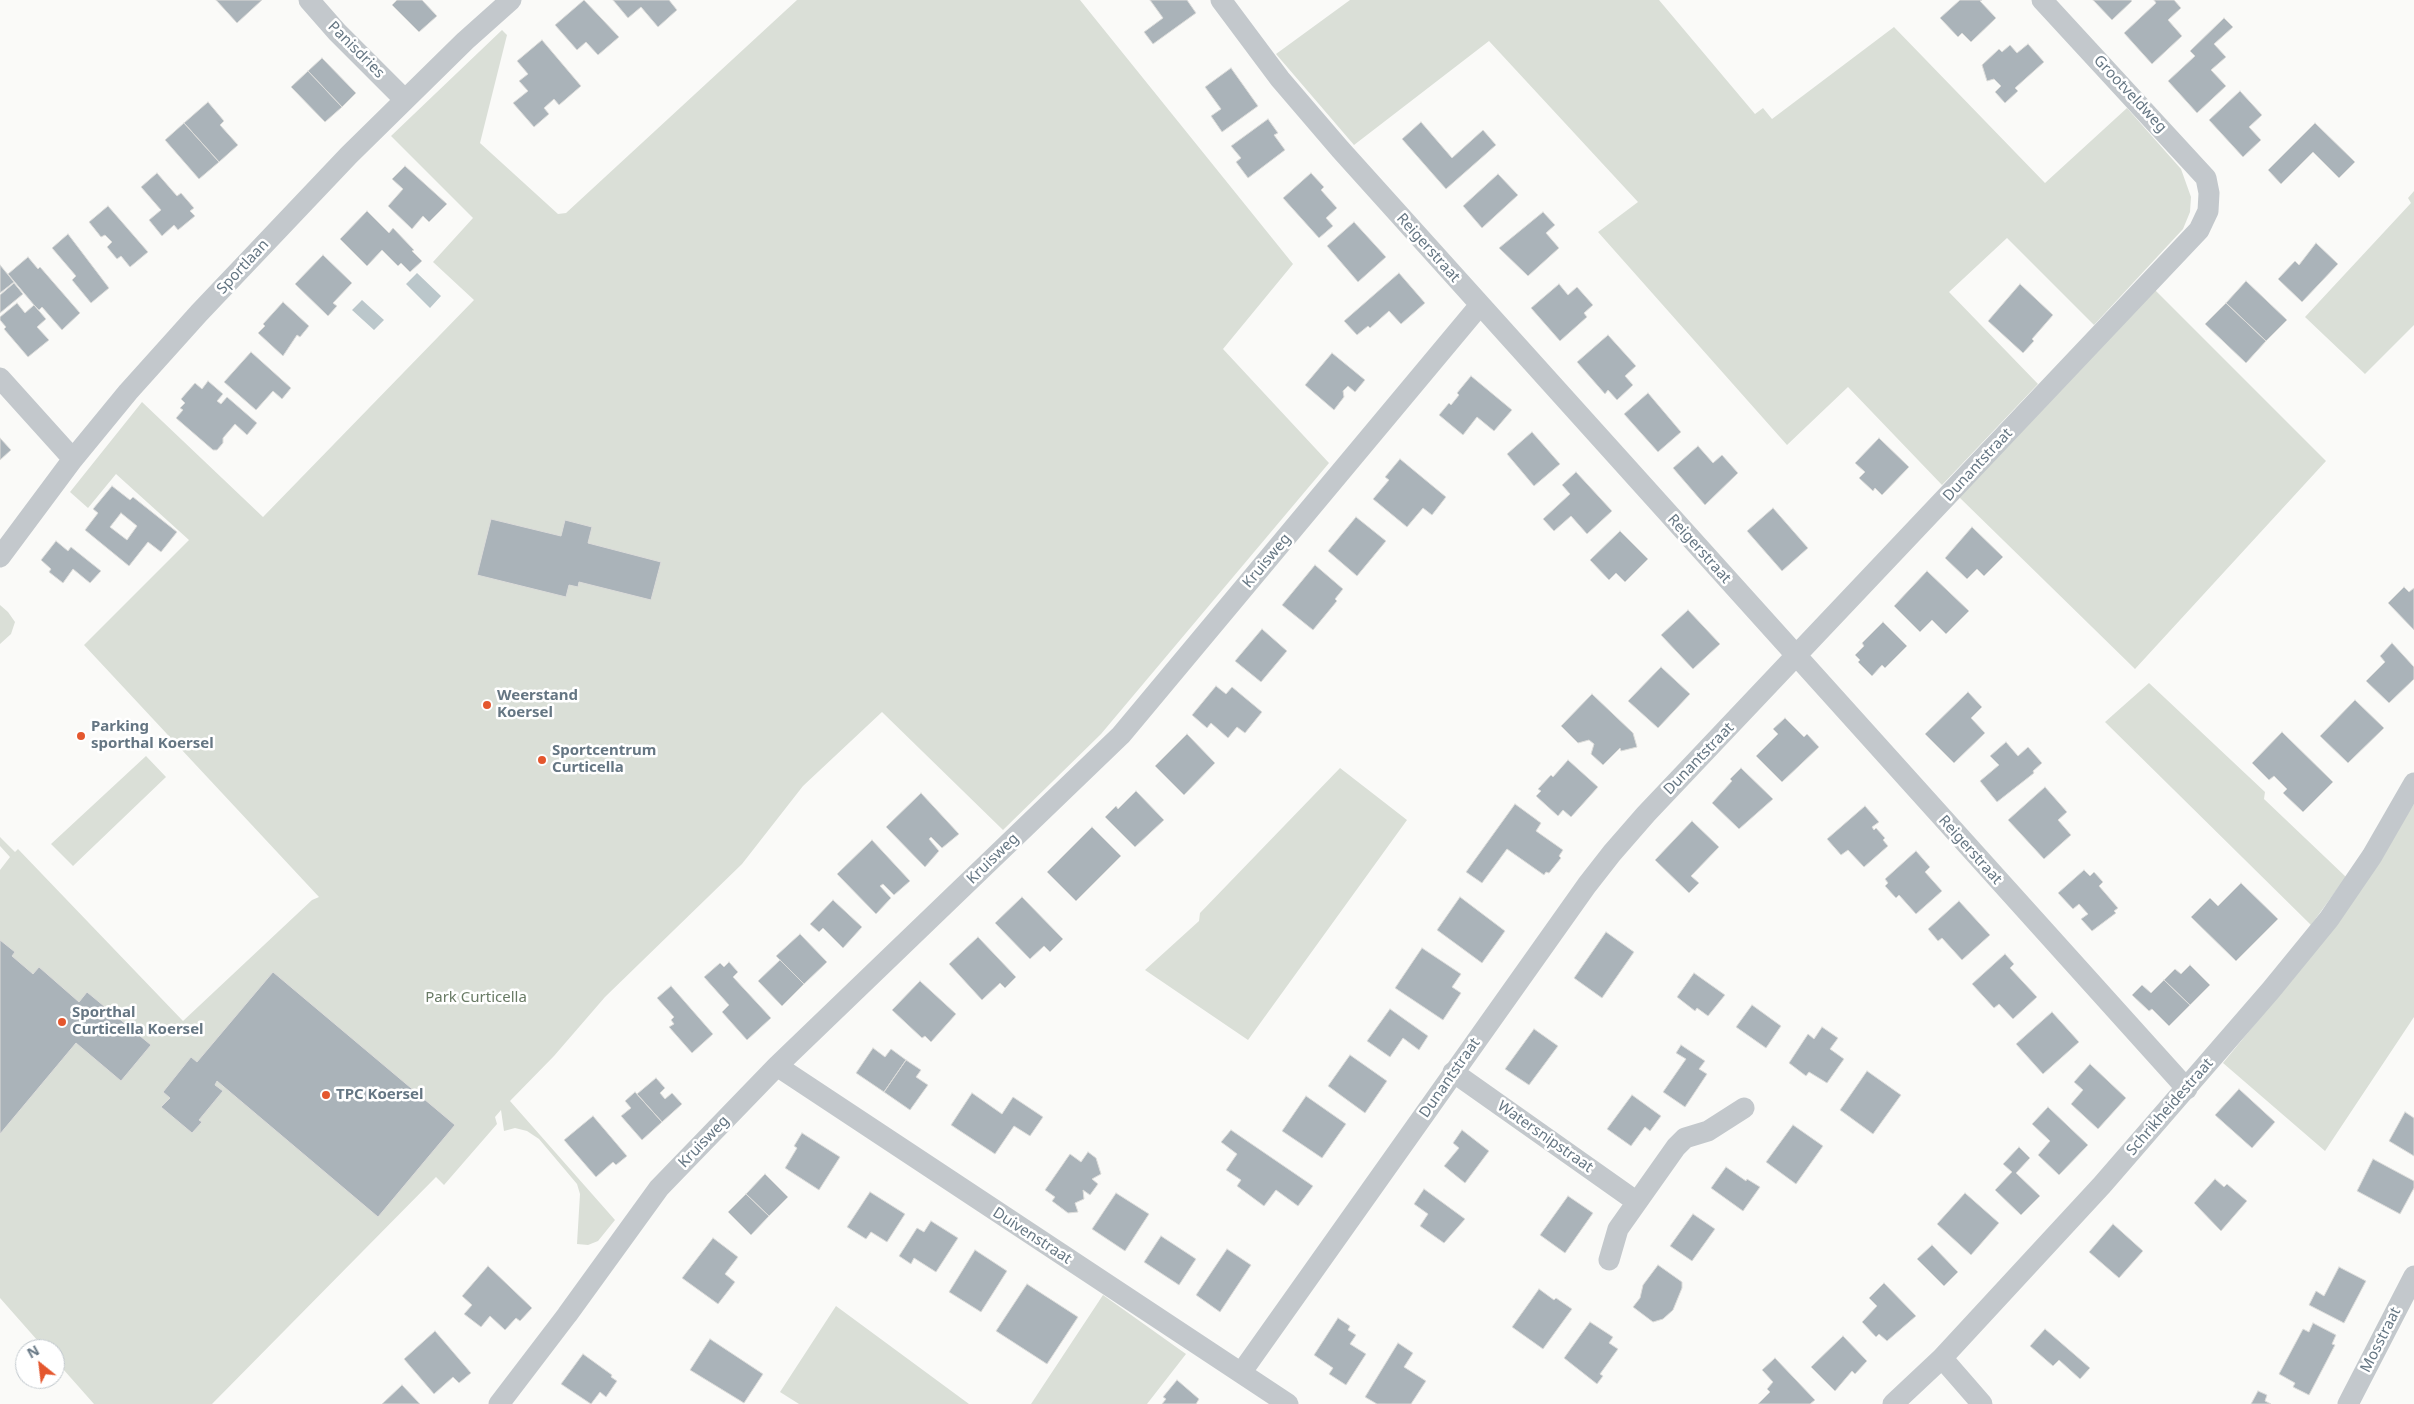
<!DOCTYPE html>
<html>
<head>
<meta charset="utf-8">
<style>
	body { margin:0 }
	#map { position:relative; width:2414px; height:1404px; overflow:hidden; background:#fafaf8; font-family:"Noto Sans",sans-serif }
	canvas { display:block }
	.north { position:absolute; left:15px; top:1339px; width:50px; height:50px; box-sizing:border-box; background:#fff; border:1px solid #c1c8cd; border-radius:50%; rotate:331deg; font-size:14px; font-weight:700; line-height:20px; text-align:center; color:#657683 }
	.north::after { content:''; display:block; margin:auto; width:18px; height:22px; background:#e4572e; clip-path:polygon(50% 0,100% 100%,50% 72%,0 100%) }
</style>
</head>
<body>
<div id="map">
<canvas width="2414" height="1404"></canvas>
<div class="north">N</div>
</div>
<script>
const context = document.querySelector('canvas').getContext('2d');
context.lineJoin = 'round';
function fill(path, color) { context.fillStyle = color; context.fill(path, 'evenodd'); }
const toPath = rows => new Path2D(rows.map(r => 'M' + r).join(''));
function stroke(path, color, width, dash) { context.strokeStyle = color; context.lineWidth = width; context.lineCap = dash ? 'butt' : 'round'; context.setLineDash(dash || []); context.stroke(path); }
function drawText(font, color, halo, rows, align = 'center') {
  context.font = font + ' "Noto Sans",sans-serif'; context.lineWidth = 5; context.setLineDash([]); context.textBaseline = 'middle'; context.strokeStyle = halo; context.fillStyle = color; for (const [text, x, y, turn = 0] of rows) {
    context.save(); context.translate(x, y); context.rotate((+turn || 0) * Math.PI / 180); context.textAlign = isNaN(turn) ? turn : align; if (halo) context.strokeText(text, 0, 0); context.fillText(text, 0, 0); context.restore();
  }
}
const green = toPath([
	[797,0,1080,0,1293,264,1223,349,1329,463,1101,734,1003,830,882,712,803,786,742,864,605,997,554,1056,510,1101,615,1220,598,1241,588,1245,577,1244,580,1194,577,1184,539,1139,527,1131,515,1128,504,1131,501,1110,495,1117,497,1124,444,1185,436,1177,212,1404,94,1404,55,1360,55,1349,45,1349,0,1298,0,870,10,857,0,846,0,837,15,852,18,849,183,1021,312,900,319,897,84,645,189,540,116,474,88,508,70,492,142,402,263,517,474,300,433,262,473,218,391,136,502,30,507,35,480,143,558,214,566,213],
	[1350,0,1659,0,1755,114,1763,108,1772,119,1894,27,2045,183,2127,108,2181,169,2191,197,2190,212,2183,229,2094,325,2007,238,1949,292,2038,384,1942,485,1848,387,1787,445,1598,232,1638,202,1489,41,1354,145,1276,54],
	[2414,191,2414,325,2365,374,2305,317,2411,203,2408,198],
	[2154,289,2326,461,2135,669,1959,497],
	[0,605,8,612,15,622,11,634,0,644],
	[2149,683,2265,792,2264,799,2346,877,2311,925,2105,722],
	[146,756,166,777,73,866,51,844],
	[1340,768,1407,820,1248,1040,1145,970,1199,921,1200,913],
	[2414,804,2414,1017,2325,1151,2223,1063,2309,958],
	[1103,1295,1186,1354,1147,1404,1031,1404],
	[836,1306,969,1404,799,1404,780,1392]
]);
const water = toPath([
	[417,273,441,296,430,308,406,284],
	[362,300,384,320,374,330,352,310]
]);
const building = toPath([
	[216,0,262,0,237,23,216,0],
	[397,0,422,0,437,16,419,32,392,5,397,0],
	[584,0,619,37,598,55,586,42,577,50,555,25,584,0],
	[613,0,669,0,677,10,658,27,641,7,628,18,613,0],
	[1150,0,1187,0,1196,13,1153,44,1144,32,1163,18,1150,0],
	[1960,0,1982,0,1980,1,1996,18,1971,42,1962,33,1958,37,1940,18,1960,0],
	[2093,0,2131,0,2132,1,2112,20,2093,0],
	[2154,0,2174,0,2181,8,2168,20,2182,36,2152,64,2124,33,2156,3,2154,0],
	[2224,18,2233,27,2214,44,2226,57,2211,70,2226,86,2197,113,2168,81,2195,56,2190,51,2224,18],
	[542,40,581,86,559,105,554,99,544,108,549,114,534,127,513,103,528,91,519,81,528,74,517,61,542,40],
	[2028,44,2044,62,2015,88,2018,91,2005,103,1995,92,2001,86,1994,79,1987,81,1982,65,1999,49,2002,52,2010,45,2017,53,2028,44],
	[322,58,356,93,342,107,308,71,322,58],
	[1231,68,1258,106,1222,132,1211,116,1221,109,1205,87,1231,68],
	[308,71,342,107,325,122,291,87,308,71],
	[2240,91,2262,115,2249,127,2261,140,2243,157,2209,120,2240,91],
	[208,102,224,121,220,125,238,145,219,162,184,123,208,102],
	[1268,119,1278,133,1274,135,1285,150,1248,178,1236,162,1241,158,1231,146,1268,119],
	[1421,122,1452,158,1483,130,1496,145,1446,189,1402,139,1421,122],
	[184,123,219,162,199,179,165,140,184,123],
	[2315,123,2355,162,2339,178,2313,152,2281,184,2268,170,2315,123],
	[405,166,447,204,429,222,423,216,412,229,388,206,403,189,392,179,405,166],
	[157,173,177,196,181,193,194,208,190,211,195,216,178,230,174,225,162,236,149,220,161,210,141,187,157,173],
	[1311,173,1324,187,1321,190,1337,208,1326,218,1333,226,1319,238,1283,198,1311,173],
	[1498,174,1518,195,1482,228,1463,206,1498,174],
	[108,206,148,252,130,267,121,256,117,259,107,247,112,242,105,235,101,237,89,222,108,206],
	[367,211,389,233,393,228,414,250,412,251,422,261,410,272,401,263,398,266,382,250,367,266,340,239,367,211],
	[1543,212,1555,225,1546,233,1559,248,1528,276,1499,248,1543,212],
	[1354,222,1386,257,1358,282,1327,246,1354,222],
	[68,234,109,288,91,303,72,280,76,276,52,248,68,234],
	[2316,243,2338,264,2302,302,2278,279,2295,261,2299,265,2316,243],
	[323,255,352,283,333,303,337,306,328,316,295,284,323,255],
	[28,257,38,269,40,267,80,313,62,330,42,307,39,310,34,305,8,274,28,257],
	[0,265,14,282,0,293,0,265],
	[1399,273,1425,303,1401,324,1389,311,1370,328,1368,326,1357,335,1344,321,1399,273],
	[2246,281,2287,320,2266,341,2226,303,2246,281],
	[14,283,23,294,0,313,0,295,14,283],
	[1559,284,1568,295,1577,287,1593,305,1584,313,1587,317,1560,341,1531,308,1559,284],
	[2020,284,2053,315,2032,339,2034,341,2023,353,1988,321,2020,284],
	[283,302,309,326,300,337,297,335,283,356,258,333,265,326,263,324,283,302],
	[17,303,25,313,34,305,46,319,37,327,49,340,28,357,4,329,6,327,0,320,0,317,17,303],
	[2226,303,2266,341,2246,363,2205,324,2226,303],
	[1608,335,1636,366,1625,376,1633,385,1617,400,1608,390,1605,394,1577,362,1608,335],
	[251,352,291,388,282,399,273,391,256,410,224,382,251,352],
	[1332,353,1365,380,1355,392,1348,386,1343,391,1344,397,1334,410,1305,385,1332,353],
	[1471,376,1512,410,1494,431,1477,417,1463,435,1439,415,1449,403,1451,405,1459,395,1457,393,1471,376],
	[208,381,223,394,217,401,221,404,227,397,257,423,247,435,235,424,223,438,223,443,217,450,213,450,176,418,183,410,180,408,185,403,181,399,195,383,202,389,208,381],
	[1648,393,1681,432,1658,452,1624,414,1648,393],
	[1532,432,1560,464,1534,486,1507,454,1532,432],
	[0,438,11,450,0,460,0,438],
	[1879,438,1909,467,1882,495,1875,488,1873,491,1859,478,1865,472,1855,463,1879,438],
	[1698,446,1713,463,1722,455,1738,473,1705,505,1673,468,1698,446],
	[1400,459,1446,497,1432,515,1423,508,1407,527,1373,499,1389,480,1385,477,1400,459],
	[1576,472,1612,511,1587,534,1571,516,1554,531,1543,519,1570,494,1562,485,1576,472],
	[112,486,130,500,133,497,177,532,161,552,148,542,129,566,85,530,98,513,93,509,112,486],
	[121,513,137,526,127,540,110,527,121,513],
	[1773,508,1808,548,1782,571,1747,531,1773,508],
	[1356,517,1386,541,1357,576,1328,551,1356,517],
	[491,519,561,536,565,520,592,527,588,543,661,562,651,600,579,582,578,587,569,585,566,597,477,575,491,519],
	[1972,527,2003,557,1984,576,1977,569,1967,579,1945,558,1972,527],
	[1620,531,1648,559,1625,582,1616,573,1609,580,1590,560,1620,531],
	[56,541,68,551,71,547,101,571,90,583,73,569,63,583,49,572,51,569,41,560,56,541],
	[1315,565,1343,589,1335,599,1337,601,1313,630,1282,605,1315,565],
	[1927,571,1969,611,1946,634,1932,620,1920,632,1894,606,1927,571],
	[2404,587,2409,592,2414,588,2414,630,2388,603,2404,587],
	[1688,610,1720,644,1693,669,1661,635,1688,610],
	[1883,622,1907,646,1885,668,1882,665,1872,676,1858,662,1860,660,1855,655,1864,646,1862,643,1883,622],
	[1262,629,1287,651,1261,682,1235,661,1262,629],
	[2392,643,2414,667,2414,679,2389,703,2366,681,2385,662,2380,656,2392,643],
	[1661,667,1690,694,1658,728,1628,701,1661,667],
	[1216,686,1226,694,1232,687,1262,712,1245,733,1237,727,1228,738,1211,723,1207,728,1192,715,1216,686],
	[1968,692,1982,707,1971,718,1985,733,1954,763,1925,734,1968,692],
	[1592,694,1633,733,1637,747,1621,751,1620,748,1603,765,1591,754,1594,744,1589,740,1578,743,1561,726,1592,694],
	[2355,700,2384,728,2348,763,2320,736,2355,700],
	[1785,718,1804,737,1807,734,1819,747,1782,782,1756,756,1778,734,1773,729,1785,718],
	[2282,732,2333,782,2303,812,2283,793,2287,789,2274,776,2269,780,2252,763,2282,732],
	[1187,734,1215,763,1184,795,1155,766,1187,734],
	[2006,742,2018,756,2028,747,2042,763,2033,771,2034,773,1997,802,1980,781,1999,765,1990,756,2006,742],
	[1568,760,1598,787,1571,817,1563,810,1558,816,1536,796,1541,791,1538,789,1551,775,1553,777,1568,760],
	[1741,768,1773,799,1739,829,1712,803,1732,781,1730,779,1741,768],
	[2045,787,2067,812,2058,820,2071,835,2044,859,2008,820,2045,787],
	[1136,791,1164,820,1135,847,1105,817,1116,806,1118,809,1136,791],
	[921,793,959,834,942,848,931,837,929,839,939,851,925,867,886,827,921,793],
	[1515,804,1541,823,1536,831,1563,850,1559,856,1561,858,1549,873,1546,872,1544,875,1507,849,1482,883,1466,872,1515,804],
	[1865,806,1879,822,1872,827,1874,830,1876,828,1885,838,1883,840,1888,846,1864,867,1848,850,1841,855,1827,839,1865,806],
	[1692,821,1719,847,1691,876,1699,883,1689,893,1655,860,1692,821],
	[1092,827,1121,856,1076,901,1047,872,1092,827],
	[872,840,910,881,894,895,883,884,880,886,891,898,876,914,837,874,872,840],
	[1916,851,1930,867,1925,872,1942,891,1916,914,1899,895,1896,898,1885,886,1888,883,1885,879,1916,851],
	[2084,870,2090,876,2094,872,2103,882,2099,886,2118,908,2114,911,2116,913,2092,931,2081,919,2088,914,2079,904,2073,909,2058,893,2084,870],
	[2241,883,2278,919,2236,961,2191,917,2210,898,2218,906,2241,883],
	[1022,897,1063,939,1050,952,1044,946,1030,959,995,923,1022,897],
	[1460,897,1505,931,1482,963,1437,930,1460,897],
	[833,900,862,927,843,948,823,928,819,932,810,924,833,900],
	[1959,901,1990,935,1962,960,1942,938,1938,941,1928,929,1959,901],
	[1606,932,1634,952,1602,998,1574,978,1606,932],
	[800,934,827,962,804,984,776,956,800,934],
	[978,937,1016,977,1005,988,1000,983,982,1000,949,964,978,937],
	[0,940,15,952,12,956,33,974,39,967,79,1002,87,992,151,1045,121,1081,76,1043,0,1134,0,940],
	[1422,948,1461,974,1452,987,1461,993,1443,1020,1395,988,1422,948],
	[2005,954,2014,964,2010,968,2037,997,2013,1019,1999,1004,1994,1008,1972,984,2005,954],
	[780,960,804,984,782,1006,758,981,780,960],
	[729,962,738,972,733,977,771,1018,747,1040,722,1012,729,1005,704,977,720,963,724,967,729,962],
	[2190,965,2210,985,2190,1005,2164,980,2175,969,2181,974,2190,965],
	[273,972,455,1125,378,1217,217,1081,215,1085,223,1091,199,1120,202,1122,192,1133,161,1107,170,1098,163,1092,191,1057,197,1062,273,972],
	[1694,973,1725,995,1708,1016,1697,1008,1695,1011,1677,997,1694,973],
	[2164,980,2190,1005,2169,1026,2152,1009,2149,1011,2132,995,2142,985,2151,993,2164,980],
	[920,981,956,1014,931,1042,925,1036,922,1038,892,1010,920,981],
	[671,986,713,1034,692,1053,669,1027,674,1024,671,1020,674,1017,657,998,671,986],
	[1752,1005,1781,1026,1766,1048,1736,1027,1752,1005],
	[1390,1009,1428,1036,1419,1050,1403,1038,1390,1057,1367,1041,1390,1009],
	[2052,1012,2079,1042,2043,1074,2016,1044,2052,1012],
	[1822,1027,1838,1038,1830,1049,1844,1059,1827,1083,1809,1072,1806,1076,1789,1063,1808,1034,1814,1039,1822,1027],
	[1534,1029,1558,1046,1529,1085,1505,1069,1534,1029],
	[1681,1045,1705,1061,1699,1069,1707,1074,1685,1107,1663,1092,1686,1059,1676,1053,1681,1045],
	[873,1048,885,1057,891,1049,906,1060,884,1092,856,1073,873,1048],
	[1350,1055,1387,1081,1365,1113,1328,1086,1350,1055],
	[906,1060,921,1070,916,1077,928,1085,910,1110,884,1092,906,1060],
	[2090,1064,2126,1098,2098,1129,2071,1104,2083,1090,2074,1082,2090,1064],
	[1867,1071,1901,1095,1873,1134,1840,1110,1867,1071],
	[656,1078,665,1088,660,1093,665,1099,672,1093,682,1104,662,1122,637,1094,656,1078],
	[2239,1089,2275,1122,2252,1148,2215,1115,2239,1089],
	[635,1092,662,1122,642,1140,621,1116,631,1108,625,1101,635,1092],
	[972,1093,1002,1114,1013,1097,1043,1117,1030,1136,1014,1126,995,1154,951,1125,972,1093],
	[1632,1095,1661,1116,1650,1131,1645,1127,1631,1146,1607,1129,1632,1095],
	[1306,1096,1346,1124,1322,1158,1282,1131,1306,1096],
	[2048,1107,2088,1145,2059,1175,2038,1155,2050,1141,2032,1124,2048,1107],
	[2405,1112,2414,1118,2414,1156,2389,1141,2405,1112],
	[593,1116,627,1156,616,1165,613,1162,596,1177,564,1140,593,1116],
	[1793,1125,1823,1146,1796,1184,1766,1162,1793,1125],
	[1231,1130,1313,1186,1298,1206,1276,1190,1264,1206,1237,1186,1241,1180,1226,1170,1237,1154,1221,1142,1231,1130],
	[1462,1130,1489,1151,1465,1183,1444,1166,1459,1148,1453,1143,1462,1130],
	[802,1133,840,1157,819,1190,785,1168,797,1148,794,1146,802,1133],
	[2019,1147,2030,1158,2016,1173,2040,1196,2021,1215,1995,1190,2012,1172,2003,1164,2019,1147],
	[1088,1152,1096,1158,1101,1174,1092,1179,1098,1184,1090,1195,1083,1190,1084,1199,1075,1203,1078,1212,1068,1213,1052,1201,1055,1197,1045,1190,1070,1154,1081,1162,1088,1152],
	[2373,1159,2414,1181,2414,1188,2400,1214,2357,1191,2373,1159],
	[1726,1167,1746,1181,1747,1179,1760,1187,1743,1211,1711,1188,1726,1167],
	[765,1174,788,1197,769,1216,746,1194,765,1174],
	[2215,1179,2224,1187,2227,1184,2247,1201,2221,1231,2194,1203,2215,1179],
	[1424,1189,1465,1219,1444,1243,1420,1226,1428,1214,1414,1204,1424,1189],
	[870,1192,905,1214,887,1242,871,1232,866,1239,847,1227,870,1192],
	[1116,1193,1149,1214,1125,1251,1092,1229,1116,1193],
	[1965,1193,1999,1223,1971,1255,1937,1224,1965,1193],
	[746,1194,769,1216,751,1235,728,1212,746,1194],
	[1568,1196,1593,1213,1565,1253,1540,1235,1568,1196],
	[1693,1214,1715,1229,1692,1261,1670,1246,1693,1214],
	[931,1221,958,1238,936,1272,914,1258,911,1264,899,1256,917,1228,924,1232,931,1221],
	[2113,1224,2143,1251,2119,1278,2089,1252,2113,1224],
	[1161,1236,1196,1259,1179,1285,1144,1262,1161,1236],
	[713,1238,738,1257,725,1274,735,1282,718,1304,682,1278,713,1238],
	[1932,1245,1958,1272,1944,1286,1917,1259,1932,1245],
	[1227,1249,1251,1265,1220,1312,1196,1295,1227,1249],
	[975,1250,1007,1271,981,1312,949,1292,975,1250],
	[1658,1265,1682,1282,1682,1288,1673,1310,1663,1319,1653,1322,1633,1307,1640,1298,1643,1285,1658,1265],
	[488,1266,532,1308,520,1321,516,1318,505,1330,490,1316,481,1327,464,1314,472,1305,462,1296,488,1266],
	[2339,1267,2366,1281,2344,1323,2309,1305,2316,1291,2324,1296,2339,1267],
	[1884,1283,1916,1316,1887,1341,1879,1334,1876,1337,1862,1322,1877,1306,1869,1298,1884,1283],
	[1027,1284,1078,1317,1047,1364,996,1331,1027,1284],
	[1539,1289,1554,1300,1556,1298,1572,1309,1543,1349,1512,1327,1539,1289],
	[1338,1318,1350,1326,1348,1330,1356,1335,1350,1344,1366,1354,1346,1385,1329,1374,1333,1368,1314,1355,1338,1318],
	[1590,1322,1613,1337,1609,1343,1618,1349,1600,1374,1603,1376,1597,1384,1564,1358,1590,1322],
	[2313,1323,2336,1335,2332,1344,2335,1345,2309,1395,2293,1387,2295,1383,2279,1374,2303,1329,2309,1332,2313,1323],
	[2045,1329,2090,1368,2080,1379,2059,1360,2053,1366,2030,1346,2045,1329],
	[435,1331,471,1373,459,1383,453,1377,434,1394,404,1359,435,1331],
	[1843,1336,1867,1361,1855,1374,1852,1371,1835,1391,1811,1367,1843,1336],
	[710,1339,763,1374,744,1403,690,1370,710,1339],
	[1398,1343,1413,1353,1404,1367,1426,1381,1411,1404,1377,1404,1365,1397,1398,1343],
	[583,1354,612,1375,611,1377,617,1381,606,1397,600,1392,591,1404,561,1384,583,1354],
	[1775,1358,1815,1400,1810,1404,1758,1404,1770,1392,1767,1389,1773,1382,1762,1370,1775,1358],
	[1177,1380,1199,1399,1196,1404,1162,1404,1166,1399,1163,1397,1177,1380],
	[402,1385,420,1404,382,1404,402,1385],
	[2258,1391,2267,1395,2265,1401,2271,1404,2251,1404,2258,1391]
]);
const minor = toPath([
	[309,0,337,32,404,99],
	[1221,0,1280,79,1340,149,2187,1089],
	[0,378,73,459],
	[0,557,73,459,128,392,199,313,349,155,465,41,511,0],
	[777,1066,1288,1404],
	[1453,1072,1637,1202],
	[1609,1260,1618,1229,1676,1147,1685,1138,1708,1131,1744,1108],
	[1942,1358,1982,1404],
	[1241,1373,1587,885,1612,853,1646,814,2199,230,2208,211,2209,193,2206,178,2042,0],
	[499,1404,567,1315,659,1188,777,1066,1121,735,1480,305],
	[1893,1404,1942,1358,2102,1185,2271,990,2329,919,2372,856,2414,783],
	[2348,1404,2414,1276]
]);
const markers = [
	[487,705,5,"#e4572e"],
	[81,736,5,"#e4572e"],
	[542,760,5,"#e4572e"],
	[62,1022,5,"#e4572e"],
	[326,1095,5,"#e4572e"]
];
const streetNames = [
	["Panisdries",356,50,45],
	["Grootveldweg",2130,94,47],
	["Reigerstraat",1428,248,48],
	["Sportlaan",243,267,-47],
	["Dunantstraat",1978,465,-47],
	["Reigerstraat",1699,549,48],
	["Kruisweg",1267,561,-50],
	["Dunantstraat",1699,759,-46],
	["Reigerstraat",1970,850,48],
	["Kruisweg",993,859,-44],
	["Dunantstraat",1450,1078,-55],
	["Schrikheidestraat",2170,1107,-49],
	["Watersnipstraat",1545,1137,35],
	["Kruisweg",704,1142,-46],
	["Duivenstraat",1032,1236,33],
	["Mosstraat",2381,1340,-63]
];
const poiNames = [
	["Weerstand",497,696],
	["Koersel",497,713],
	["Parking",91,727],
	["sporthal Koersel",91,744],
	["Sportcentrum",552,751],
	["Curticella",552,768],
	["Sporthal",72,1013],
	["Curticella Koersel",72,1030],
	["TPC Koersel",336,1095]
];
const parkNames = [
	["Park Curticella",476,998]
];
fill(green, '#dadfd7');
fill(water, '#bbc7cb');
fill(building, '#aab3b9');
stroke(building, '#dcdcda', 1);
stroke(minor, '#c3c8cc', 21);
for (const [x, y, r, color] of markers) { const dot = new Path2D(); dot.arc(x, y, r, 0, 2 * Math.PI); context.fillStyle = color; context.fill(dot); stroke(dot, '#fff', 2); }
drawText('15px', '#657683', '#fff', streetNames);
drawText('bold 15px', '#657683', '#fff', poiNames, 'left');
drawText('15px', '#687a64', '#fff', parkNames);
</script>
</body>
</html>
